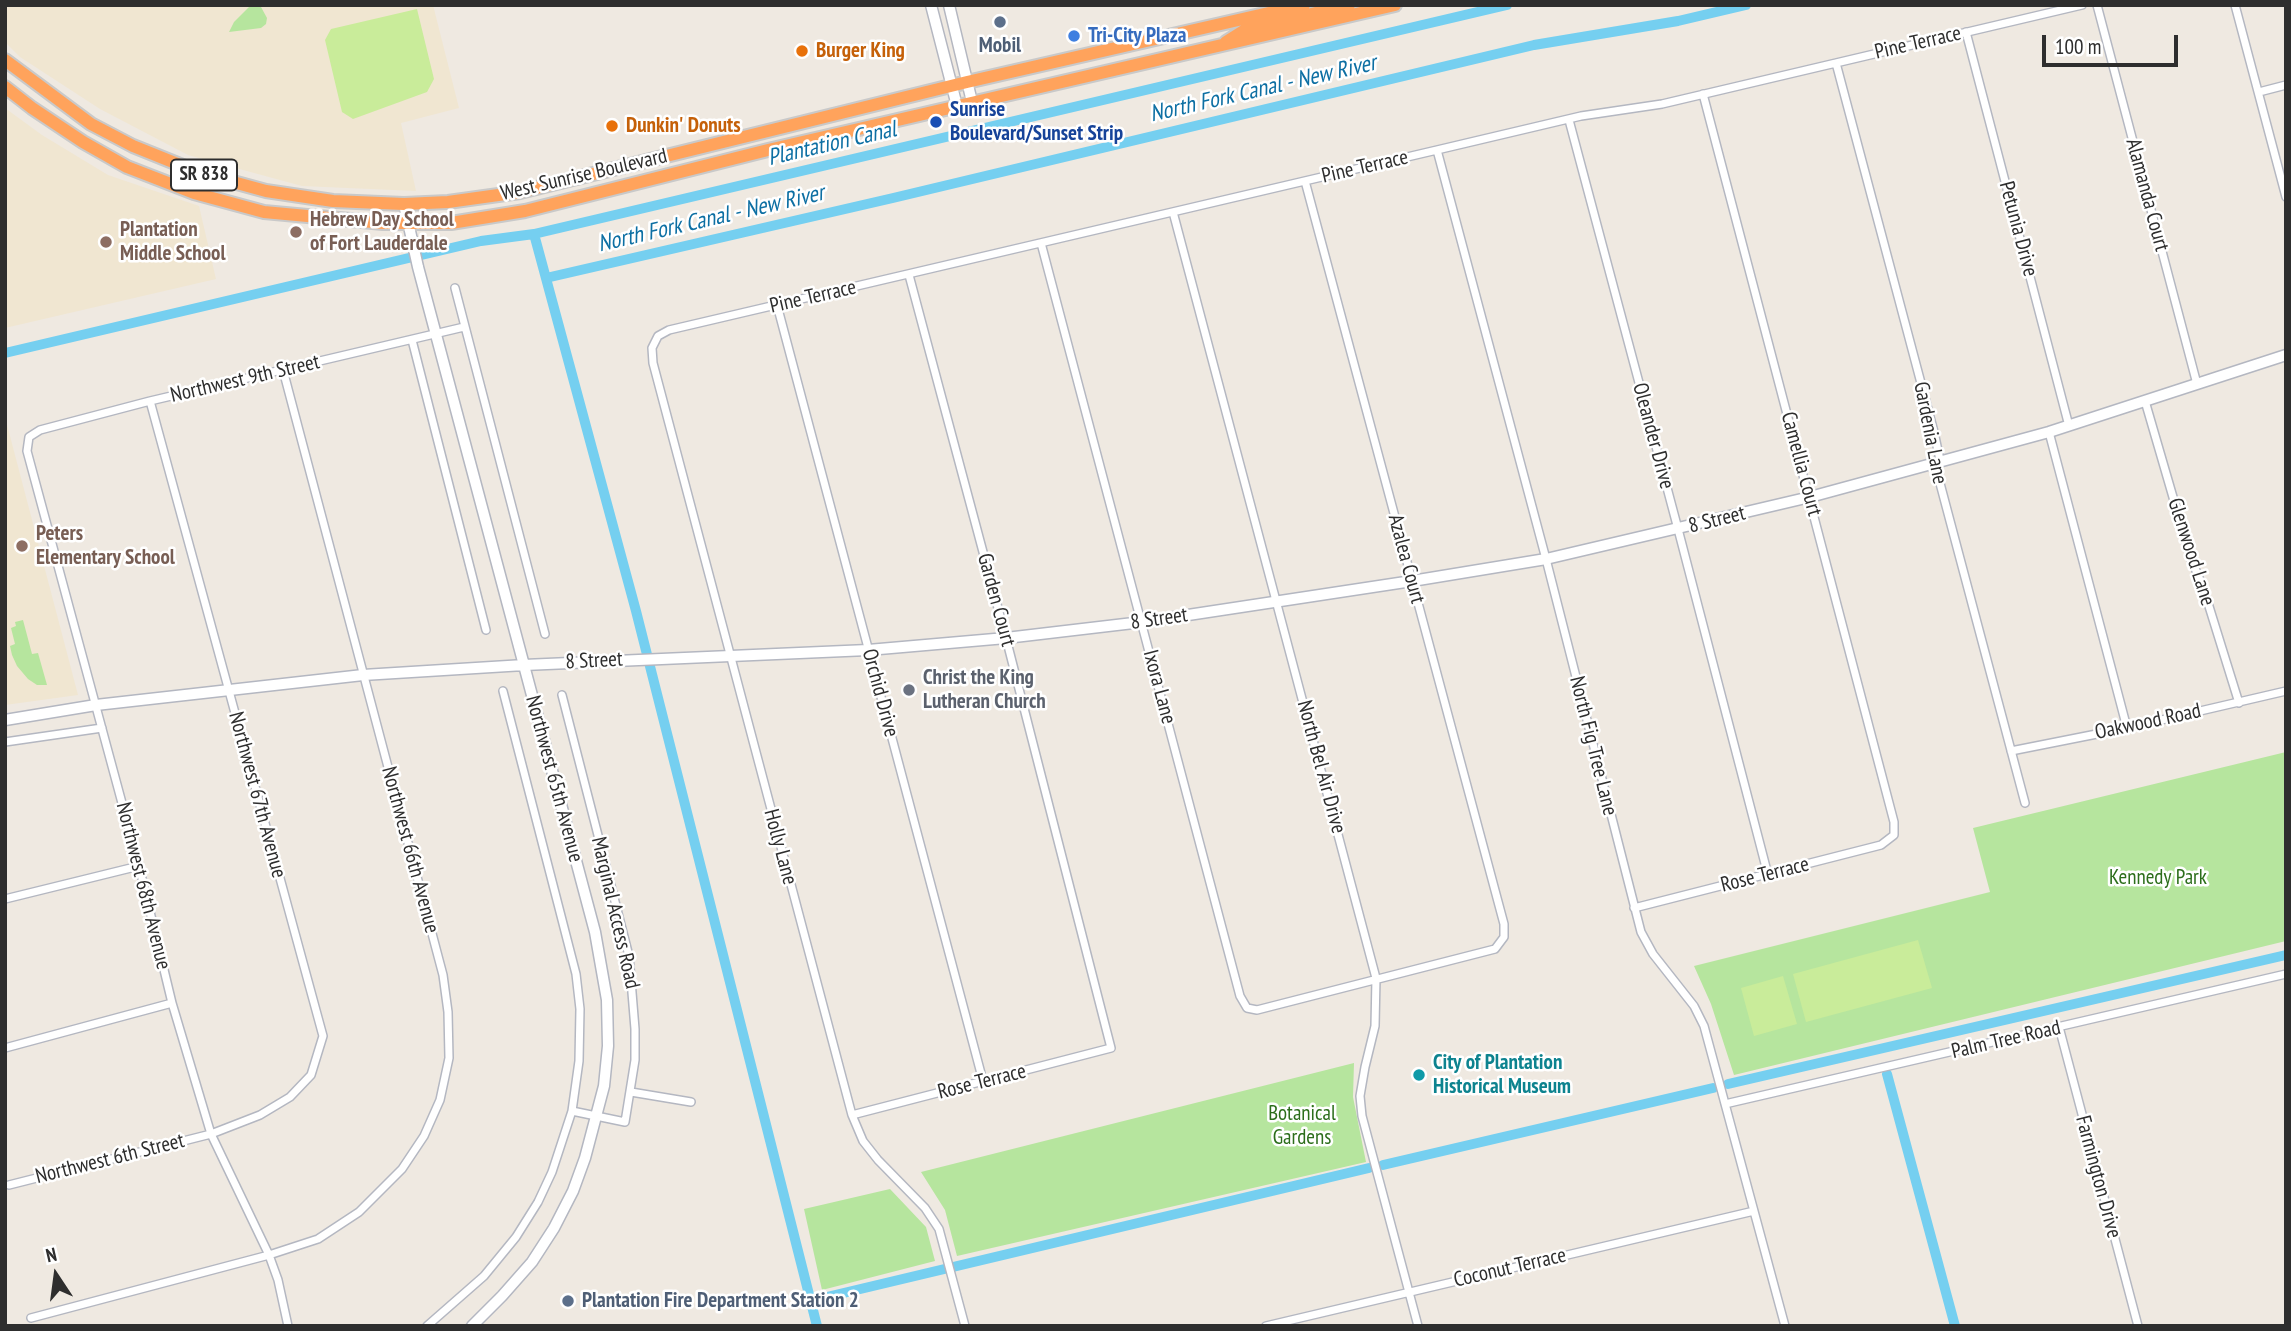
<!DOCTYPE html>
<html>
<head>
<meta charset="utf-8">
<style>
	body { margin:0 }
	#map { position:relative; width:2291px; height:1331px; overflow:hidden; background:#efe9e1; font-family:"PT Sans Narrow",sans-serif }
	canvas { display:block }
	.frame { position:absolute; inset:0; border:7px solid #2e2e2e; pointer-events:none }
	.north { position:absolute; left:21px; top:1240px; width:70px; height:70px; -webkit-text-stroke:5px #fff; paint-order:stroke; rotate:347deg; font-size:19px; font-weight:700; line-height:28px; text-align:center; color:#2e2e2e }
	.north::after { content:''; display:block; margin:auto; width:24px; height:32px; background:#2e2e2e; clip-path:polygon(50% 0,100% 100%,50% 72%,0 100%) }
	.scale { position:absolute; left:2042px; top:35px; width:136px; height:32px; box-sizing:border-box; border:4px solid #2e2e2e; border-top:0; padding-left:9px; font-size:21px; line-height:24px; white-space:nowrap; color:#2e2e2e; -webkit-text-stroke:5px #fff; paint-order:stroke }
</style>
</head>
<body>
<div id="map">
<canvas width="2291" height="1331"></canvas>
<div class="frame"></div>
<div class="north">N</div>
<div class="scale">100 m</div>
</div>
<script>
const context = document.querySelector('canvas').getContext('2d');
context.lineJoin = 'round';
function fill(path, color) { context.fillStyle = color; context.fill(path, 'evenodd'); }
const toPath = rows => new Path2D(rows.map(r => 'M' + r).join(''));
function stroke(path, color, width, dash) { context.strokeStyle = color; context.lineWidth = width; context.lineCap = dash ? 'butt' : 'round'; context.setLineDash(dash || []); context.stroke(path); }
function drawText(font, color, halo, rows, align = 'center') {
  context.font = font + ' "PT Sans Narrow",sans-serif'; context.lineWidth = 5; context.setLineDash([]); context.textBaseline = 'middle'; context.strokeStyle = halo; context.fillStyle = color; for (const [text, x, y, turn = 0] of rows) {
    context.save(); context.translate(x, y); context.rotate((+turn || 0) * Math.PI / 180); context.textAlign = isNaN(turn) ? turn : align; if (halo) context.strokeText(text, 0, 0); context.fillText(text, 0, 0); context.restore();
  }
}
const education = toPath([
	[5,5,433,5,459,108,401,123,416,191,302,186,188,155,100,109,20,57,5,42],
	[5,108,42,135,108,175,199,206,216,279,5,328],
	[5,417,78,695,5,705]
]);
const green = toPath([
	[251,5,261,7,267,18,266,24,261,28,229,32,234,22],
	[23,620,32,654,38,653,47,685,37,685,28,679,17,666,12,655,10,646,15,644,11,628,16,626,15,622],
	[2286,752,2286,941,1734,1075,1711,1004,1694,966,1990,892,1973,828],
	[1354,1063,1353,1097,1366,1162,957,1256,945,1210,921,1172],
	[890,1189,926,1227,935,1261,822,1290,804,1209]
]);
const pitch = toPath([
	[417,9,434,79,427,92,353,119,342,112,325,40,331,29],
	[1918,940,1932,988,1806,1022,1793,974],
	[1783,976,1797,1024,1754,1036,1741,988]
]);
const canal = toPath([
	[534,234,636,611,817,1326],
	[546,278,893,198,1534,45,1678,21,1746,5],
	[5,353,481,241,534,234,1507,5],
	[1887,1074,1955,1326],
	[1728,1084,2286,955],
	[1383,1165,1713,1088],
	[810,1301,1369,1168]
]);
const street = toPath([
	[2097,5,2197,384],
	[2235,5,2286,197],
	[1966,32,2069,426],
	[1836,63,1934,432,1940,460,1937,472,2025,803],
	[2259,92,2286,85],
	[1569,120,1678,529,1768,875],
	[1437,150,1546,559,1641,932,1653,954,1694,1006,1704,1026,1785,1326],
	[1173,212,1376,978,1375,1026,1365,1067,1360,1096,1362,1116,1418,1326],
	[1041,243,1240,996,1247,1008,1257,1010,1495,949,1504,937,1504,924,1305,181],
	[455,288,545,634],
	[777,305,983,1081],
	[412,340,486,630],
	[2145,401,2191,559,2203,587,2239,703],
	[2049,432,2127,728],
	[562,695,629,956,635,1029,635,1060,625,1122,572,1111],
	[5,742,102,728],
	[2011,751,2127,728,2286,691],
	[5,899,139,866],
	[1634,908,1881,845,1894,835,1894,822,1703,94],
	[2059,1027,2138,1326],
	[5,1048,172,1003],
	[631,1092,691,1102],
	[1725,1104,2286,974],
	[852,1115,1111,1048,1006,638,909,275],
	[9,1185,211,1134,260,1115,290,1097,311,1075,323,1036,150,401],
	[31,1318,269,1255,318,1239,359,1212,402,1169,424,1136,440,1100,449,1058,448,1012,443,975,283,370],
	[288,1326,278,1280,269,1255,211,1134,172,1003,139,866,27,451,29,437,40,430,150,401,464,327],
	[427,1326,484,1276,516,1237,538,1202,552,1172,572,1111,579,1061,580,1009,576,974,503,691],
	[965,1326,939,1229,925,1208,878,1160,863,1141,852,1115,653,363,652,348,658,336,669,330,1437,150,1581,116,1662,104,2082,5],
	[1266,1326,1754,1211]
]);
const secondary = toPath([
	[931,5,957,106],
	[949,5,972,102],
	[404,204,418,267,595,932,607,1000,608,1046,604,1086,585,1158,573,1191,554,1228,532,1262,502,1296,472,1326],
	[5,720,96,705,363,675,524,665,868,650,1006,638,1142,622,1412,581,1546,559,1810,497,2049,432,2286,355]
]);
const highway = toPath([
	[1226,42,1245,30,1349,5],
	[5,60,91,124,133,146,200,173,266,191,333,201,404,204,448,202,520,192,967,82,1304,5],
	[5,87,32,108,83,142,127,167,194,193,264,212,383,223,451,223,525,211,768,150,1395,5]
]);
const markers = [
	[1000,22,7,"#5c6f8a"],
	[1074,36,7,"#3f7fe0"],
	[802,51,7,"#e8710a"],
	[936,122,7,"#1a4fb4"],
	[612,126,7,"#e8710a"],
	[296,232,7,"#8d6e63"],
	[106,242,7,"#8d6e63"],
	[22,546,7,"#8d6e63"],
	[909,690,7,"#6b7280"],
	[1419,1075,7,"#0f9aa8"],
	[568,1301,7,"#5c6f8a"]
];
const shields = [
	[204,175,66]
];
const shieldNames = [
	["SR 838",204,175]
];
const shopNames = [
	["Tri-City Plaza",1088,36]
];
const streetNames = [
	["Pine Terrace",1918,43,-13],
	["Pine Terrace",1365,167,-13],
	["West Sunrise Boulevard",584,175,-13],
	["Alamanda Court",2147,195,75],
	["Petunia Drive",2018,229,75],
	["Pine Terrace",813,297,-13],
	["Northwest 9th Street",245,379,-13],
	["Gardenia Lane",1930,433,79],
	["Oleander Drive",1653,436,75],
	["Camellia Court",1801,464,75],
	["8 Street",1717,520,-14],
	["Glenwood Lane",2191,552,72],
	["Azalea Court",1406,559,75],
	["Garden Court",996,600,75],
	["8 Street",1159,619,-8],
	["8 Street",594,661,-3],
	["Ixora Lane",1159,687,75],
	["Orchid Drive",880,693,75],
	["Oakwood Road",2148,722,-12],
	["North Fig Tree Lane",1593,746,76],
	["North Bel Air Drive",1321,767,75],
	["Northwest 65th Avenue",554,779,75],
	["Northwest 67th Avenue",257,795,75],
	["Holly Lane",780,847,75],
	["Northwest 66th Avenue",410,850,75],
	["Rose Terrace",1765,875,-14],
	["Northwest 68th Avenue",143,886,76],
	["Marginal Access Road",615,913,77],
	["Palm Tree Road",2006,1040,-13],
	["Rose Terrace",982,1082,-14],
	["Northwest 6th Street",110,1159,-14],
	["Farmington Drive",2098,1177,75],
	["Coconut Terrace",1510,1268,-13]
];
const serviceNames = [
	["Mobil",1000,46],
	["Plantation Fire Department Station 2",582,1301,"left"]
];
const foodNames = [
	["Burger King",816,51],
	["Dunkin' Donuts",626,126]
];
const transitNames = [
	["Sunrise",950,110],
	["Boulevard/Sunset Strip",950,134]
];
const educationNames = [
	["Hebrew Day School",310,220],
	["of Fort Lauderdale",310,244],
	["Plantation",120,230],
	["Middle School",120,254],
	["Peters",36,534],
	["Elementary School",36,558]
];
const worshipNames = [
	["Christ the King",923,678],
	["Lutheran Church",923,702]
];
const parkNames = [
	["Kennedy Park",2158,878],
	["Botanical",1302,1114],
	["Gardens",1302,1138]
];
const cultureNames = [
	["City of Plantation",1433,1063],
	["Historical Museum",1433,1087]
];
const waterNames = [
	["North Fork Canal - New River",1263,89,-13],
	["Plantation Canal",832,144,-13],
	["North Fork Canal - New River",711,219,-13]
];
fill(education, '#f0e6d1');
fill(green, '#b6e59e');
fill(pitch, '#c9ec9a');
stroke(canal, '#75cff0', 10);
stroke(street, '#b4b7c1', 10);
stroke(secondary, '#b4b7c1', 13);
stroke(highway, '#c9c9c9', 16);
stroke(street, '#fff', 7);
stroke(secondary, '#fff', 10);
stroke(highway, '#ffa35c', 12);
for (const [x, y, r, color] of markers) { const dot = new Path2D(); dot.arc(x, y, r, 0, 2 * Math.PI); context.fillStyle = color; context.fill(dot); stroke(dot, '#fff', 2.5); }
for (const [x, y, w] of shields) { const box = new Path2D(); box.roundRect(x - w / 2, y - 15.5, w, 31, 5); context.fillStyle = '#fff'; context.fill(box); stroke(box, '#2e2e2e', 2); }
drawText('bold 19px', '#2e2e2e', null, shieldNames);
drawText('bold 21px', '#366cbe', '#fff', shopNames, 'left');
drawText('21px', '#2e2e2e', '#fff', streetNames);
drawText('bold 21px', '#4e5e75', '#fff', serviceNames);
drawText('bold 21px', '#c56008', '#fff', foodNames, 'left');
drawText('bold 21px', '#164399', '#fff', transitNames, 'left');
drawText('bold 21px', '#785e54', '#fff', educationNames, 'left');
drawText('bold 21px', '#5b616d', '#fff', worshipNames, 'left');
drawText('21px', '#2c6e1b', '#fff', parkNames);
drawText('bold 21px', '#0d838f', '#fff', cultureNames, 'left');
drawText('italic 23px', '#0d6fa3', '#fff', waterNames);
</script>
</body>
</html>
